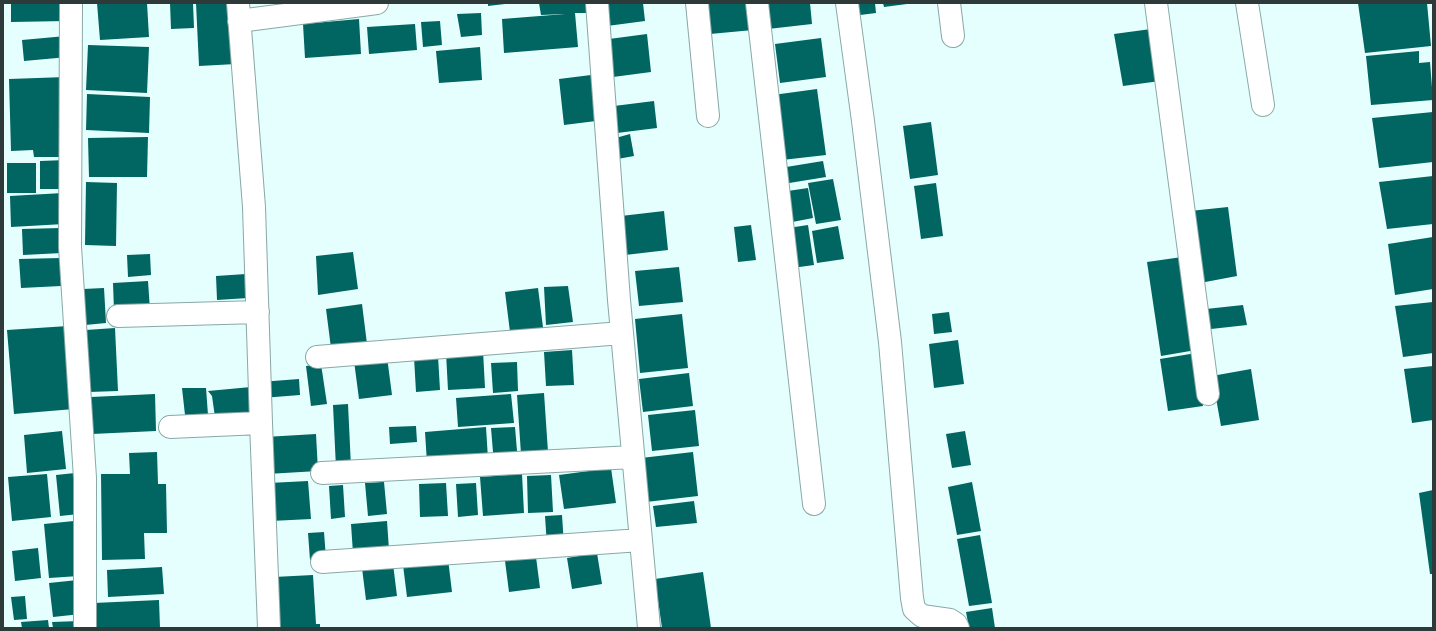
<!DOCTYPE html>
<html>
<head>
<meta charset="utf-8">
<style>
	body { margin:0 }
	#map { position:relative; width:1436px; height:631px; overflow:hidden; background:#e4fffd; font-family:"Fira Sans Condensed",sans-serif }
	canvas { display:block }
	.frame { position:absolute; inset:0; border:4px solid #2d3a39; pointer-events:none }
</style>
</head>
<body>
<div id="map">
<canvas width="1436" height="631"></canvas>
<div class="frame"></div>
</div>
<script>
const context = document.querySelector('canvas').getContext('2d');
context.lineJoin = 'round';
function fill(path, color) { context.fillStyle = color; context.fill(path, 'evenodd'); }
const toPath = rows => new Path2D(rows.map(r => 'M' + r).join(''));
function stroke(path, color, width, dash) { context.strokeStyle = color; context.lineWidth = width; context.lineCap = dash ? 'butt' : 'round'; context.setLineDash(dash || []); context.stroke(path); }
const building = toPath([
	[11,3,66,3,66,21,11,22],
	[97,3,147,3,149,37,100,40],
	[170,3,193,3,194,28,171,29],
	[196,3,232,3,236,64,199,66],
	[488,3,504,3,505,4,488,6],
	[539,3,589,3,589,13,575,13,578,47,504,53,502,19,565,14,541,15],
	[605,3,643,3,645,21,607,26],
	[707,3,751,3,753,30,710,34],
	[765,3,810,3,812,24,768,29],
	[851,3,875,3,876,13,852,16],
	[883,3,907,3,907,4,884,7],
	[1358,3,1427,3,1431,46,1365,53],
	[481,13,482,35,461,37,457,14],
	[359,19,361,54,305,58,303,24],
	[440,21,442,45,423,47,421,22],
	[415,24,417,50,369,54,367,27],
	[1151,29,1160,81,1123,86,1114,34],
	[647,34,651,72,613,77,609,39],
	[66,36,68,57,24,61,22,40],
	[821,38,826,77,780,83,775,44],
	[88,45,149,47,147,93,86,90],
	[480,47,482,80,439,83,436,51],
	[1419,51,1419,63,1430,62,1433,100,1371,105,1366,56],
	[591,75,596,121,564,125,559,79],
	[66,77,68,157,34,157,33,150,11,151,9,79],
	[817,89,826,155,782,160,773,95],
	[87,94,150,97,149,133,86,130],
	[654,101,657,128,617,133,614,106],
	[1433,112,1433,162,1379,168,1372,118],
	[931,122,938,175,910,179,903,126],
	[630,134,634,156,612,160,612,139],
	[148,137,147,177,89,177,88,138],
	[66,160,67,189,40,189,40,161],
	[823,161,826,177,783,184,780,168],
	[7,163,36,163,36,193,7,193],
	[1433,176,1433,224,1387,229,1379,182],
	[833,179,841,220,816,224,808,183],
	[86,182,117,183,116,246,85,245],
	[936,183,943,236,921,239,914,186],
	[808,188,813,218,787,223,781,192],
	[63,193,64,224,11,227,10,196],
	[1228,207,1237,276,1200,283,1190,211],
	[664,211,668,250,625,255,621,216],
	[751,225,756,260,738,262,734,227],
	[808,225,814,265,792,268,788,228],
	[838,226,844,259,817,263,812,231],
	[61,228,62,253,23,255,22,229],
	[1433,237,1433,289,1395,295,1388,244],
	[353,252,358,289,318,295,316,256],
	[150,254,151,275,128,277,127,255],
	[1182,257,1196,350,1161,356,1147,262],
	[60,258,61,286,21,288,19,259],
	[679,267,683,302,639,306,635,271],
	[246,274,248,298,217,300,216,276],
	[148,281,150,310,114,311,113,283],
	[568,286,573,322,546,325,544,287],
	[104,288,106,323,85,325,83,289],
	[538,288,544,335,511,340,505,292],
	[1433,302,1433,353,1403,357,1395,306],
	[362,304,367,344,331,348,326,309],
	[1243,305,1247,325,1211,329,1206,309],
	[949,312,952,332,934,334,932,314],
	[682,314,688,368,640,373,635,319],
	[68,326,74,409,14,414,7,330],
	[115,328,118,391,89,392,86,330],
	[958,340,964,384,934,388,929,344],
	[572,350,574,385,546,386,544,352],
	[483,351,485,388,448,390,446,353],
	[1196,353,1203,406,1168,411,1160,359],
	[438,356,440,390,416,392,414,357],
	[387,357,392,395,359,399,354,361],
	[517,362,518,391,493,393,491,363],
	[321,364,327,404,311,406,306,366],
	[1433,366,1433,420,1412,423,1404,369],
	[1251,369,1259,420,1221,426,1212,376],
	[689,373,693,406,643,412,639,379],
	[299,379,300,395,262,398,260,382],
	[251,387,253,414,215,417,212,396,208,391],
	[182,388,206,388,208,415,185,415],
	[544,393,548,452,521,454,517,395],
	[155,394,156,431,92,434,91,397],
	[511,394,514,423,458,427,456,398],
	[348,404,351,467,336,468,333,405],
	[695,410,699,446,652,451,648,415],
	[416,426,417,442,390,444,389,427],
	[486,427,488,459,427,463,425,432],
	[515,427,518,463,494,464,491,428],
	[62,431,66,469,27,473,24,435],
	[965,431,971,465,952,468,946,434],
	[316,434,318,471,267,474,265,437],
	[157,452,158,484,166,484,167,533,144,533,145,559,102,560,101,474,130,474,129,453],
	[693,452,698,496,646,502,641,458],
	[611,468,616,503,564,509,559,475],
	[75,473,79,514,60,516,56,475],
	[47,474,51,517,12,521,8,477],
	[522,474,524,513,483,516,480,477],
	[551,475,553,512,528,513,527,476],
	[308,481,311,519,271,521,269,483],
	[384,482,387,514,368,516,365,483],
	[972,482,981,531,957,535,948,487],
	[446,483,448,516,420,517,419,484],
	[476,483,478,515,458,517,456,484],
	[343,485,345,517,331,519,329,486],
	[1433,490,1433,574,1430,574,1419,493],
	[694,501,697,523,656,527,653,506],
	[562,515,564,545,547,546,545,516],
	[74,521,79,576,49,578,44,524],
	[387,521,389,550,353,553,351,524],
	[324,532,326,558,310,560,308,533],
	[980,535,992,603,969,606,957,539],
	[38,548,41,578,15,581,12,551],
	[597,553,602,584,572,589,567,558],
	[536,557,540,588,509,592,505,561],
	[448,559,452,592,407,597,403,565],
	[393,564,397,596,366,600,362,568],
	[162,567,164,594,108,597,107,570],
	[703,572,711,628,662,628,655,579],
	[313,575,316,624,320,624,320,628,276,628,274,577],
	[78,580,81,614,53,617,49,583],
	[25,596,27,619,14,620,11,597],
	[159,600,160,628,95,628,94,603],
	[992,608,995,628,969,628,966,612],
	[48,620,49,628,22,628,21,622],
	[80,621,80,628,53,628,52,622]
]);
const minor = toPath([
	[71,3,70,247,85,478,85,628],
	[238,3,254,207,261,423,269,628],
	[597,3,619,300,649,628],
	[697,3,708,116],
	[757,3,814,504],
	[847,3,863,121,890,342,912,598,914,609,922,616,950,620,956,624,958,628],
	[949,3,953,36],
	[1156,3,1208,394],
	[1247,3,1263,105],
	[239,21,377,3],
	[118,316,258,312],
	[317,357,622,333],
	[170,427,261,423],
	[322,473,633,457],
	[322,562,641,540]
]);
fill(building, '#016562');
stroke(minor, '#89a8a6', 24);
stroke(minor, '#fff', 22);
</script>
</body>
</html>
